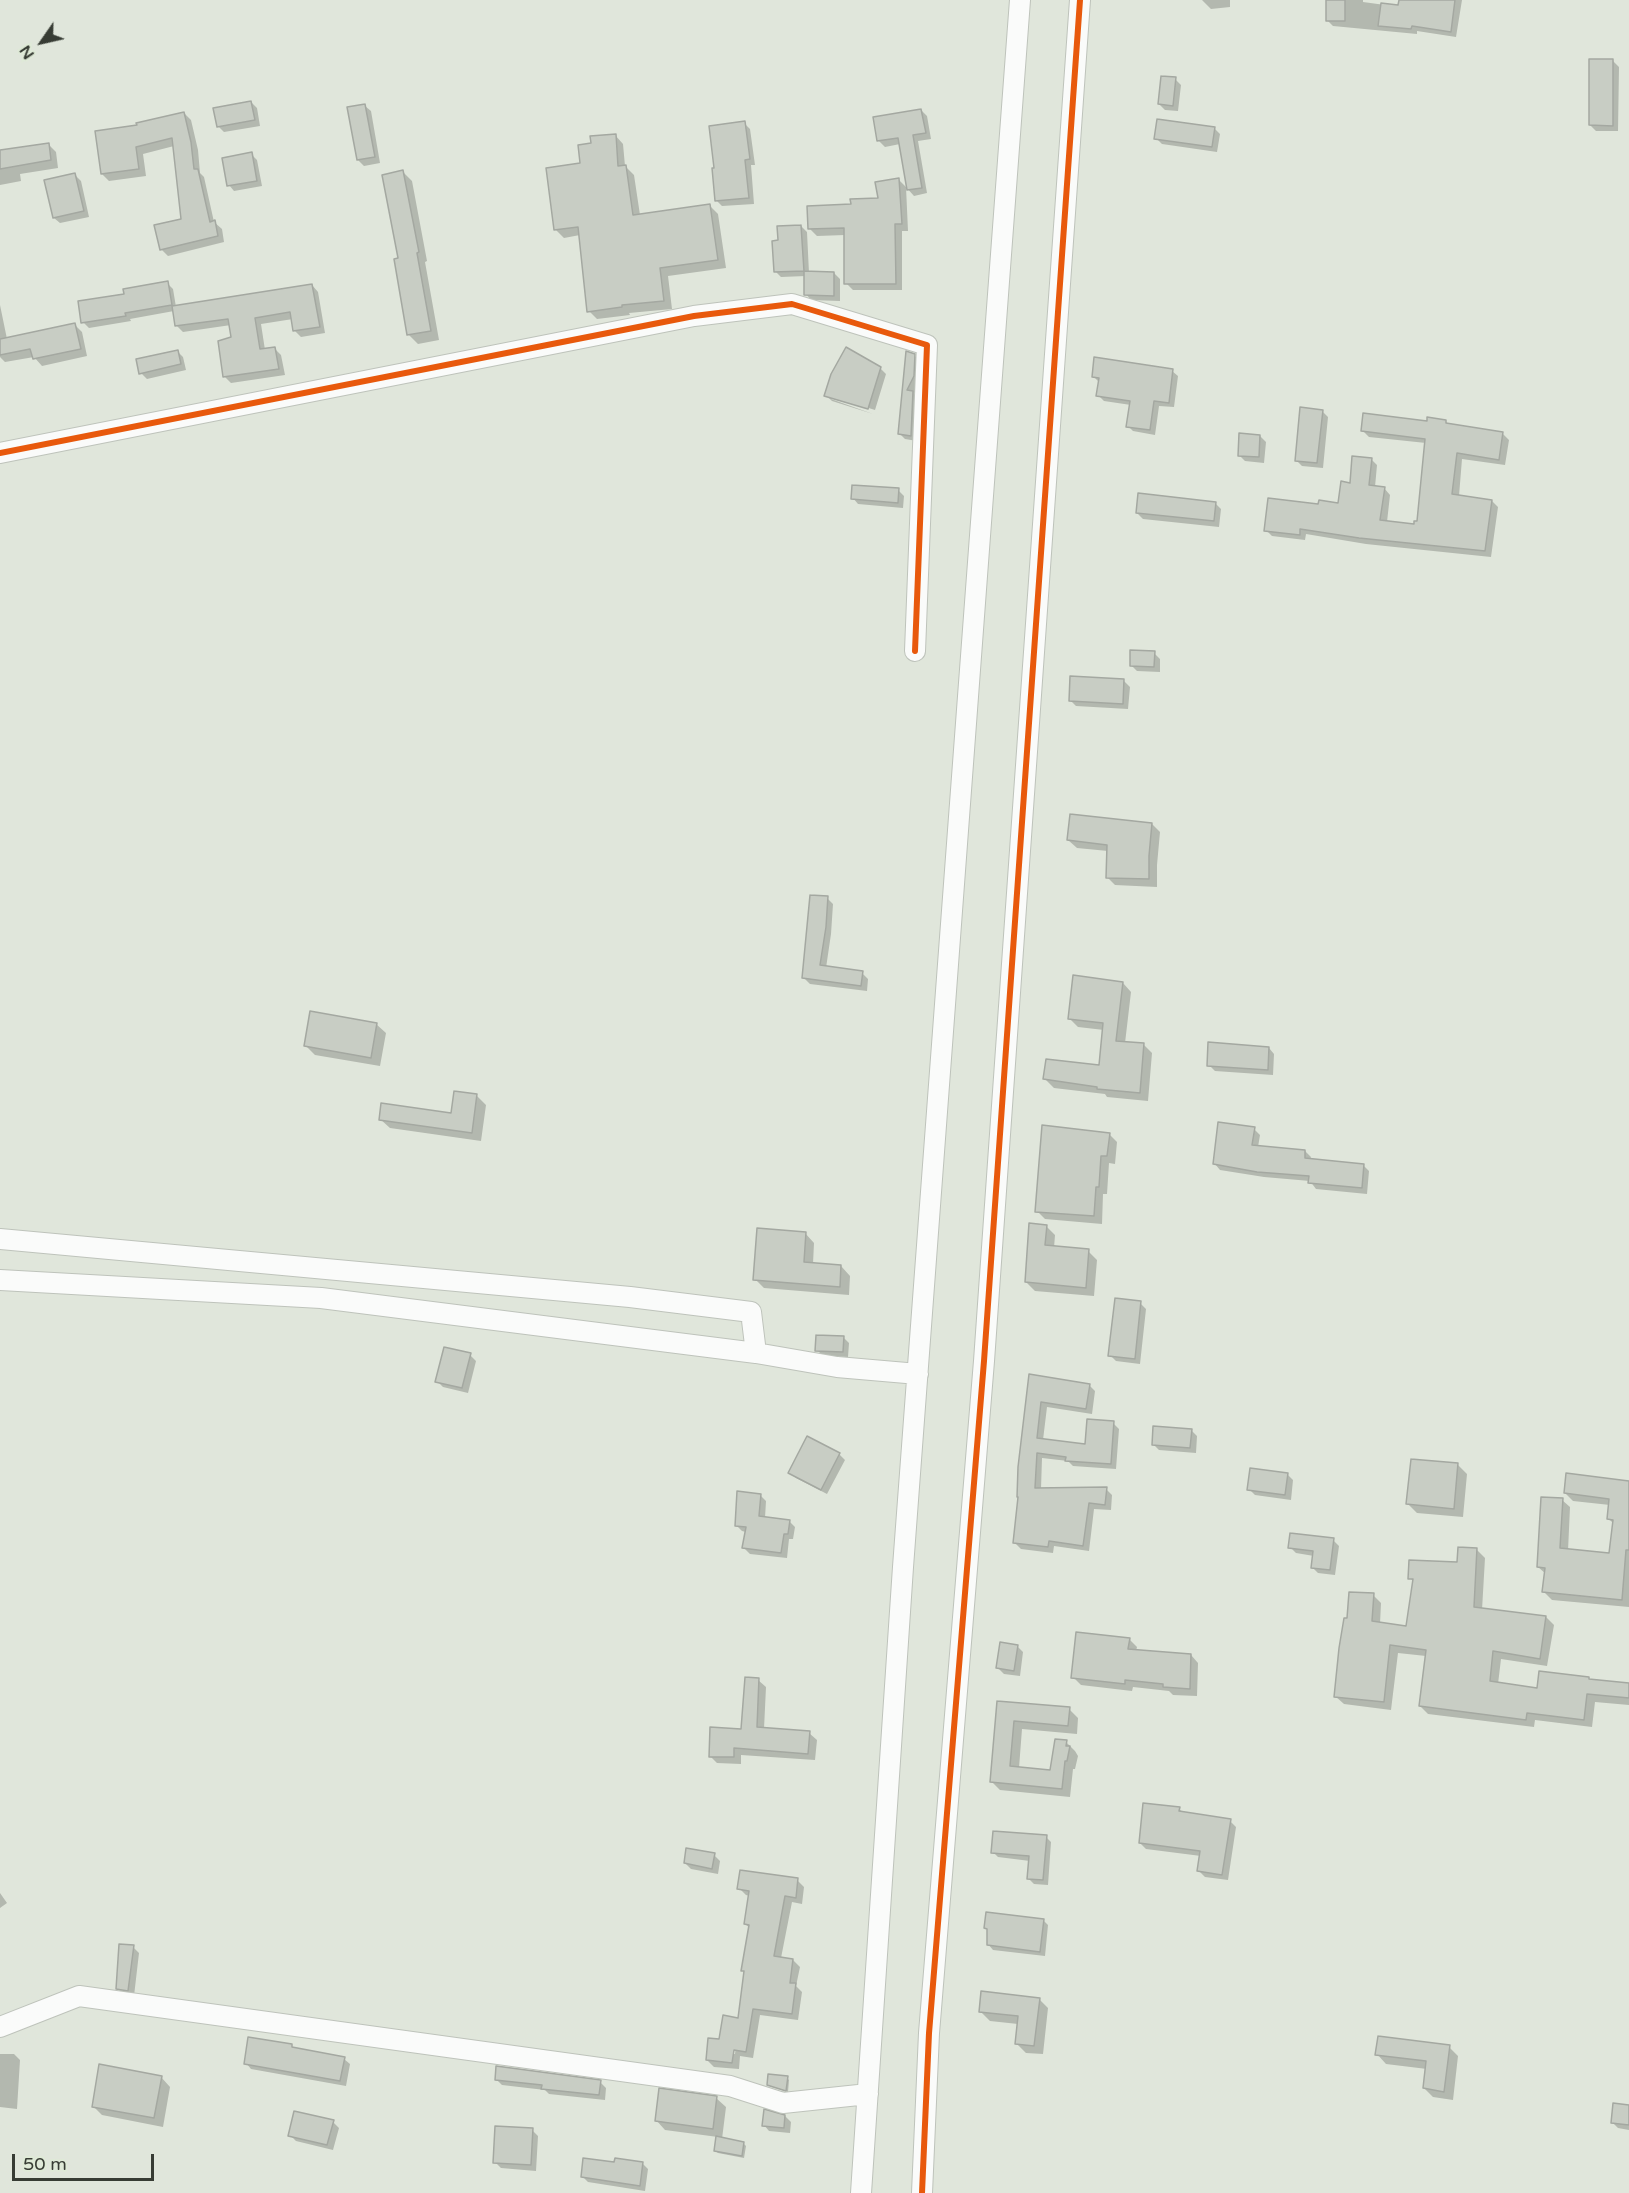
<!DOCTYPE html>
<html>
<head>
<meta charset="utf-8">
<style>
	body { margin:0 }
	#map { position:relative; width:1629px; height:2193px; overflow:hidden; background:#e0e6db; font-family:"Varela Round",sans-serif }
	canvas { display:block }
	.north { position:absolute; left:12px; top:12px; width:60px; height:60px; -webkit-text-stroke:4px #dfead7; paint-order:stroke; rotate:236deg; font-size:16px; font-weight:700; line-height:24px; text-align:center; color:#373c34 }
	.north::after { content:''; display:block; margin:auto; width:21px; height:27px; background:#373c34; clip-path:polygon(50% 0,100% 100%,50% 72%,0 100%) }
	.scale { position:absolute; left:12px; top:2154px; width:142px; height:27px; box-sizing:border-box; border:3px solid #373c34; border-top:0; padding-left:8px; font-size:18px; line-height:21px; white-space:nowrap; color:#373c34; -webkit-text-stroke:4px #dfead7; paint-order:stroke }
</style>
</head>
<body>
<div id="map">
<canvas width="1629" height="2193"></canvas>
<div class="north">N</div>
<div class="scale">50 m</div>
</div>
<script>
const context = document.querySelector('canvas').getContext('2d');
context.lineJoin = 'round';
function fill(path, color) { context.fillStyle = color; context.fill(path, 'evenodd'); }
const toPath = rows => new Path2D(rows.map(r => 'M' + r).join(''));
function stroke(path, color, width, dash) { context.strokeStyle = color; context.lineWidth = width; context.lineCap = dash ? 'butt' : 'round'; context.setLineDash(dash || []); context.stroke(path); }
const shadow = toPath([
	[1202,0,1230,0,1230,7,1211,9],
	[1328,0,1363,0,1363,2,1400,7,1400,0,1462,0,1456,37,1417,31,1417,34,1333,26,1327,20],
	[1613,61,1619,67,1618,131,1596,131,1590,125],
	[1175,79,1181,85,1178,111,1165,110,1159,104],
	[251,102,257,108,260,126,224,132,218,126],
	[365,106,371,111,380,163,364,166,358,160],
	[921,110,927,116,931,139,918,141,927,193,914,196,906,187,908,231,902,231,902,290,853,290,846,283,845,235,817,236,810,229,852,205,880,199,899,180,908,189,900,144,885,147,879,141],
	[184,113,191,120,198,150,200,173,204,177,214,222,222,229,224,242,168,256,161,249,182,220,174,146,143,154,146,176,109,181,102,174,139,126],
	[744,123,750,129,755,165,751,165,754,204,722,206,716,200],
	[1214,128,1220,134,1217,152,1162,144,1156,138],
	[615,135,623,144,625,166,634,175,640,215,710,206,718,214,726,268,668,276,672,309,629,313,630,315,597,319,589,311,580,235,564,238,555,229,582,165,593,145],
	[48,144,56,152,58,168,20,174,21,181,0,185,0,152],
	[251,154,257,160,262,186,234,191,229,185],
	[403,172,412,181,427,261,425,262,439,340,418,344,409,335,399,260],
	[75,175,81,181,89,217,60,223,54,218],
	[801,226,807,232,809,273,834,273,840,279,840,301,811,300,806,294,806,276,781,277,775,271,779,242],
	[167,283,173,289,176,307,312,285,318,292,325,333,301,337,295,331,293,319,261,324,265,350,274,348,281,355,285,375,231,383,225,377,233,339,231,325,183,332,176,325,174,311,130,319,131,321,89,328,83,322,126,295],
	[0,305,7,339,75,325,82,332,87,356,42,366,34,357,5,362,0,357],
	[177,351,183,357,186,370,147,379,141,373],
	[908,353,914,355,920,361,919,382,914,394,918,398,917,441,905,439,899,433],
	[880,368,886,374,875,410,831,396,831,399,873,414,832,401,826,395],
	[1172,371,1178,376,1174,407,1159,406,1155,435,1133,431,1128,426,1131,405,1104,401,1098,395,1099,382,1093,376],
	[1322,411,1328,417,1323,468,1302,466,1296,460],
	[1445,421,1450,425,1502,433,1509,440,1505,465,1462,459,1459,496,1492,501,1498,507,1491,557,1366,544,1306,534,1305,540,1272,536,1266,530,1319,506,1339,505,1351,484,1371,459,1377,465,1375,487,1384,488,1390,495,1387,522,1415,525,1418,523,1426,443,1369,437,1363,431],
	[1260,436,1266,442,1264,463,1245,461,1239,455],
	[898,490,904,496,903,508,858,504,853,498],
	[1215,503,1221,509,1219,527,1143,519,1137,513],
	[1154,653,1160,659,1160,672,1137,671,1131,665],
	[1124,681,1130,687,1128,709,1076,706,1070,700],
	[1152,824,1160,832,1157,865,1157,887,1115,885,1107,877,1108,851,1077,848,1068,840],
	[827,898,833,904,831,934,826,968,862,973,868,979,867,991,810,984,804,978],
	[1123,983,1131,992,1125,1043,1144,1045,1152,1053,1148,1101,1107,1097,1105,1094,1054,1088,1045,1079,1100,1067,1104,1030,1078,1027,1069,1018],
	[376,1024,386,1033,380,1066,315,1055,305,1045],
	[1269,1048,1274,1054,1273,1075,1215,1071,1209,1065],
	[477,1096,486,1105,481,1141,390,1128,380,1119,452,1114],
	[1254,1129,1260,1135,1258,1147,1305,1151,1311,1157,1310,1160,1363,1165,1369,1171,1367,1194,1316,1189,1310,1181,1264,1177,1220,1170,1215,1164],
	[1109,1134,1117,1142,1115,1164,1109,1163,1107,1194,1103,1194,1102,1224,1045,1219,1037,1211],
	[1046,1226,1055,1235,1054,1248,1088,1251,1097,1260,1094,1296,1035,1291,1026,1282],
	[805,1233,814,1243,813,1264,841,1266,850,1276,849,1295,764,1288,755,1279],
	[1140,1303,1146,1309,1140,1364,1116,1361,1110,1355],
	[843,1337,849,1343,848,1357,823,1356,817,1350],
	[470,1355,476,1361,468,1393,443,1387,437,1381],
	[1030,1376,1089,1385,1095,1391,1092,1414,1047,1407,1043,1440,1086,1446,1113,1423,1119,1429,1116,1469,1073,1466,1068,1461,1042,1458,1041,1489,1106,1489,1112,1495,1111,1510,1094,1509,1089,1551,1054,1546,1053,1553,1021,1549,1015,1543],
	[1191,1430,1197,1436,1196,1453,1159,1450,1153,1444],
	[839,1454,845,1460,827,1494,796,1478,790,1472],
	[1458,1465,1467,1474,1463,1517,1417,1513,1408,1504],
	[1287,1474,1293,1480,1291,1500,1255,1495,1249,1489],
	[1629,1482,1629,1607,1552,1600,1544,1592,1546,1574,1538,1567,1562,1500,1570,1507,1568,1551,1611,1555,1614,1524,1608,1518,1610,1505,1573,1501,1565,1493],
	[760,1495,766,1501,765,1518,789,1521,795,1527,793,1539,789,1539,787,1558,750,1554,744,1548,746,1532,742,1531,736,1525],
	[1333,1540,1339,1546,1335,1575,1318,1573,1312,1567,1314,1556,1296,1553,1290,1547],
	[1477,1550,1485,1558,1482,1610,1546,1617,1554,1625,1547,1666,1501,1659,1498,1684,1539,1690,1589,1679,1591,1681,1629,1684,1629,1705,1595,1702,1592,1727,1535,1720,1534,1727,1428,1714,1420,1706,1426,1656,1398,1653,1391,1710,1344,1704,1335,1696,1373,1595,1381,1603,1380,1624,1407,1628,1414,1582,1410,1578,1458,1563],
	[1129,1639,1137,1647,1136,1651,1191,1655,1198,1663,1197,1696,1173,1695,1169,1691,1133,1687,1132,1691,1081,1685,1073,1677],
	[1017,1646,1023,1652,1020,1676,1004,1674,998,1668],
	[758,1680,766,1687,764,1729,809,1733,817,1740,815,1760,741,1755,741,1764,717,1763,710,1756,742,1730],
	[998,1702,1069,1709,1078,1718,1077,1734,1022,1729,1019,1768,1051,1771,1066,1742,1075,1751,1078,1756,1075,1769,1073,1769,1070,1797,1000,1790,991,1781],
	[1179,1809,1184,1813,1230,1821,1236,1827,1228,1880,1205,1877,1199,1871,1201,1856,1146,1849,1140,1843],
	[1046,1837,1051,1842,1048,1885,1034,1884,1028,1878,1030,1861,998,1857,993,1852],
	[714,1855,720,1861,718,1874,691,1869,685,1863],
	[797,1880,804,1887,802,1904,792,1902,781,1958,793,1960,800,1967,796,1986,802,1992,798,2020,760,2015,753,2058,740,2056,739,2069,714,2067,707,2060,739,2020,745,1973,742,1970,750,1928,745,1924,750,1896,746,1895,739,1888],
	[737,2037,735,2054,732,2054],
	[0,1893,7,1903,0,1908],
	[1043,1920,1048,1925,1045,1956,993,1950,988,1944],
	[133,1947,139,1953,134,1996,123,1994,117,1988],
	[1039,1999,1048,2008,1043,2054,1026,2053,1016,2043,1018,2024,990,2021,980,2011],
	[291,2046,295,2049,344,2059,350,2064,346,2086,251,2069,246,2063],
	[1449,2047,1458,2056,1453,2100,1433,2097,1424,2088,1427,2069,1386,2064,1377,2054],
	[0,2054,14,2054,20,2060,17,2109,0,2107],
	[161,2077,170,2087,163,2127,102,2115,93,2106],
	[787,2078,789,2080,788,2092,768,2085],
	[496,2079,600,2082,606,2088,605,2100,549,2094,545,2090,502,2085],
	[716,2098,726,2107,722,2139,744,2144,746,2146,744,2158,718,2153,715,2150,718,2137,665,2130,656,2120],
	[1629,2107,1629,2130,1618,2128,1612,2122],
	[785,2116,791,2122,790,2133,769,2131,764,2125],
	[333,2122,339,2128,333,2150,296,2141,290,2135],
	[532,2130,538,2136,536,2171,501,2168,495,2162],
	[642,2163,648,2169,645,2191,588,2182,582,2176,616,2164]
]);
const building = toPath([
	[1326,0,1345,0,1345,21,1326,21,1326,0],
	[1399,0,1455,0,1451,32,1412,26,1411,29,1378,26,1381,3,1398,5,1399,0],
	[1589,59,1613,59,1613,126,1589,125,1589,59],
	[1161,76,1176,77,1173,106,1158,104,1161,76],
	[251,101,255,120,217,127,213,108,251,101],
	[365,104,375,157,357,160,347,107,365,104],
	[921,109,926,133,913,135,922,188,907,190,898,138,877,141,873,117,921,109],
	[184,112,191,142,194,169,198,169,210,222,215,220,218,236,160,250,154,225,181,219,172,138,136,147,139,169,101,174,95,131,137,125,136,123,184,112],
	[1157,119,1215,127,1212,147,1154,139,1157,119],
	[745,121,750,159,745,160,749,198,715,201,712,168,714,168,709,126,745,121],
	[616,134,618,166,626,165,633,215,710,204,718,260,660,268,664,301,622,305,622,307,587,312,578,227,554,230,546,168,580,163,578,145,591,143,590,136,616,134],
	[49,143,51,160,0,169,0,150,49,143],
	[252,152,257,181,227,186,222,158,252,152],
	[403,170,419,252,417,253,431,331,407,335,394,259,398,258,382,175,403,170],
	[75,173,84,211,53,218,44,180,75,173],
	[899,178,902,224,895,224,896,284,844,284,844,228,808,229,807,206,851,204,850,199,878,198,875,182,899,178],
	[801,225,804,271,774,272,772,241,778,240,777,226,801,225],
	[804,271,834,272,834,296,804,295,804,271],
	[168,281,172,305,125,313,126,316,81,323,78,301,124,294,123,289,168,281],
	[312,284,320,327,293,331,290,312,255,318,260,349,275,347,279,369,223,377,218,341,231,337,228,319,175,326,172,306,312,284],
	[75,323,81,349,33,359,30,349,0,355,0,339,75,323],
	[846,347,881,367,868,409,824,396,831,374,846,347],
	[178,350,181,364,139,374,136,359,178,350],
	[906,351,915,354,914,376,907,390,913,391,911,436,898,434,906,351],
	[1094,357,1173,369,1169,403,1154,401,1150,430,1126,427,1130,401,1096,396,1099,378,1092,377,1094,357],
	[1300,407,1323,410,1317,463,1295,461,1300,407],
	[1363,413,1427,421,1427,417,1446,420,1446,423,1503,432,1499,460,1457,453,1452,494,1492,500,1485,551,1359,538,1300,529,1300,535,1264,531,1268,498,1318,504,1319,500,1338,503,1341,481,1350,483,1352,456,1372,458,1369,485,1385,487,1380,520,1414,524,1414,521,1417,521,1425,439,1361,431,1363,413],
	[1239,433,1260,435,1259,457,1238,456,1239,433],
	[852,485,899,488,898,503,851,499,852,485],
	[1138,493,1216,502,1214,521,1136,513,1138,493],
	[1130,650,1155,651,1154,667,1130,666,1130,650],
	[1070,676,1124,679,1123,704,1069,701,1070,676],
	[1070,814,1152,823,1149,856,1149,879,1106,878,1107,845,1067,840,1070,814],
	[810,895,828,896,826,927,820,965,863,971,861,986,802,978,810,895],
	[1073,975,1123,982,1116,1041,1144,1043,1140,1093,1097,1089,1097,1087,1043,1079,1046,1059,1099,1065,1103,1023,1068,1019,1073,975],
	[310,1011,377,1023,371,1058,304,1046,310,1011],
	[1208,1042,1269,1047,1268,1070,1207,1066,1208,1042],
	[454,1091,477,1094,472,1133,379,1120,381,1103,451,1113,454,1091],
	[1218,1122,1255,1127,1252,1145,1305,1150,1305,1158,1364,1164,1362,1188,1308,1183,1309,1176,1257,1172,1213,1164,1218,1122],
	[1042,1125,1110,1133,1107,1156,1101,1156,1099,1187,1096,1187,1094,1216,1035,1212,1042,1125],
	[1029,1223,1047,1225,1045,1245,1089,1249,1086,1288,1025,1282,1029,1223],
	[757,1228,806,1232,804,1262,841,1265,840,1287,753,1280,757,1228],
	[1115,1298,1141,1301,1135,1359,1108,1356,1115,1298],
	[816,1335,844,1336,843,1352,815,1351,816,1335],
	[444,1347,471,1353,462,1388,435,1382,444,1347],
	[1029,1374,1090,1384,1086,1409,1041,1402,1037,1438,1085,1444,1087,1419,1114,1421,1111,1464,1065,1461,1066,1457,1037,1453,1035,1488,1107,1487,1105,1505,1089,1503,1083,1546,1049,1541,1048,1547,1013,1543,1018,1497,1017,1497,1018,1467,1029,1374],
	[1153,1426,1192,1429,1190,1448,1152,1445,1153,1426],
	[807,1436,840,1453,821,1490,788,1473,807,1436],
	[1411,1459,1458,1463,1454,1509,1406,1504,1411,1459],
	[1250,1468,1288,1473,1285,1495,1247,1490,1250,1468],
	[1566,1473,1629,1481,1629,1550,1626,1550,1622,1600,1542,1592,1545,1568,1537,1567,1541,1497,1563,1498,1560,1548,1609,1553,1613,1520,1607,1519,1609,1499,1564,1493,1566,1473],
	[737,1491,761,1494,759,1516,790,1520,788,1534,784,1534,781,1553,742,1548,746,1527,735,1526,737,1491],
	[1290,1533,1334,1538,1330,1570,1311,1568,1313,1551,1288,1548,1290,1533],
	[1458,1547,1477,1548,1474,1607,1546,1616,1540,1659,1493,1651,1490,1681,1537,1688,1539,1671,1589,1677,1589,1679,1629,1683,1629,1698,1587,1694,1584,1720,1527,1713,1526,1720,1419,1706,1426,1650,1390,1645,1384,1702,1334,1697,1339,1648,1344,1618,1347,1618,1349,1592,1374,1593,1372,1621,1406,1626,1413,1579,1408,1579,1409,1560,1457,1562,1458,1547],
	[1076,1632,1130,1638,1128,1649,1191,1654,1190,1689,1163,1687,1163,1684,1125,1680,1125,1684,1071,1678,1076,1632],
	[1000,1642,1018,1645,1014,1671,996,1668,1000,1642],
	[745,1677,759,1678,757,1727,810,1731,808,1754,734,1748,734,1757,709,1757,710,1727,741,1729,745,1677],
	[997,1701,1070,1707,1068,1726,1014,1721,1010,1766,1050,1770,1055,1739,1067,1740,1066,1746,1070,1746,1067,1761,1065,1761,1062,1789,990,1782,997,1701],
	[1143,1803,1180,1807,1179,1811,1231,1819,1222,1875,1197,1871,1200,1851,1139,1843,1143,1803],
	[993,1831,1047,1835,1043,1880,1027,1879,1029,1856,991,1853,993,1831],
	[686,1848,715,1853,712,1869,684,1863,686,1848],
	[740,1870,798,1878,796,1898,785,1896,774,1956,793,1959,790,1983,796,1983,792,2014,753,2009,746,2052,734,2050,732,2063,706,2060,708,2038,719,2039,723,2015,738,2018,744,1971,741,1971,749,1925,744,1924,749,1891,737,1889,740,1870],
	[986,1912,1044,1919,1040,1952,987,1945,987,1929,984,1928,986,1912],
	[119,1944,134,1945,128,1991,116,1989,119,1944],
	[981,1991,1040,1998,1034,2046,1015,2044,1018,2016,979,2012,981,1991],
	[1378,2036,1450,2045,1444,2092,1423,2088,1426,2061,1375,2055,1378,2036],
	[248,2037,292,2044,292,2047,345,2057,340,2081,244,2064,248,2037],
	[99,2064,162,2076,154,2118,92,2107,99,2064],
	[496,2066,601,2080,599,2095,541,2089,542,2085,495,2080,496,2066],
	[768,2074,788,2076,786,2091,767,2085,768,2074],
	[659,2088,717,2096,713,2129,655,2121,659,2088],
	[1613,2103,1629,2105,1629,2125,1611,2123,1613,2103],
	[764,2109,785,2115,784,2128,762,2126,764,2109],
	[294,2111,334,2120,327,2145,288,2136,294,2111],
	[495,2126,533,2128,531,2165,493,2163,495,2126],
	[716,2136,744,2142,742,2156,714,2151,716,2136],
	[583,2158,614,2162,615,2158,643,2162,640,2186,581,2177,583,2158]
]);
const street = toPath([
	[0,453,694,316,792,304,927,345,915,651],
	[0,1239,630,1297,751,1312,756,1353],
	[0,1280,321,1298,756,1353,837,1367,918,1374],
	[0,2027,79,1996,730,2086,783,2103,868,2094],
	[861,2193,903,1567,1020,0],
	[922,2193,929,2033,984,1361,1080,0]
]);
const cycleway = toPath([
	[0,453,694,316,792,304,927,345,915,651],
	[922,2193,929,2033,984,1361,1080,0]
]);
fill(shadow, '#0003');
fill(building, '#c8cdc4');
stroke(building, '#a4a8a1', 1.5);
stroke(street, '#bec3bb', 22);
stroke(street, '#fafbfa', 20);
stroke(cycleway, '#e8590c', 6);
</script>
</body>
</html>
